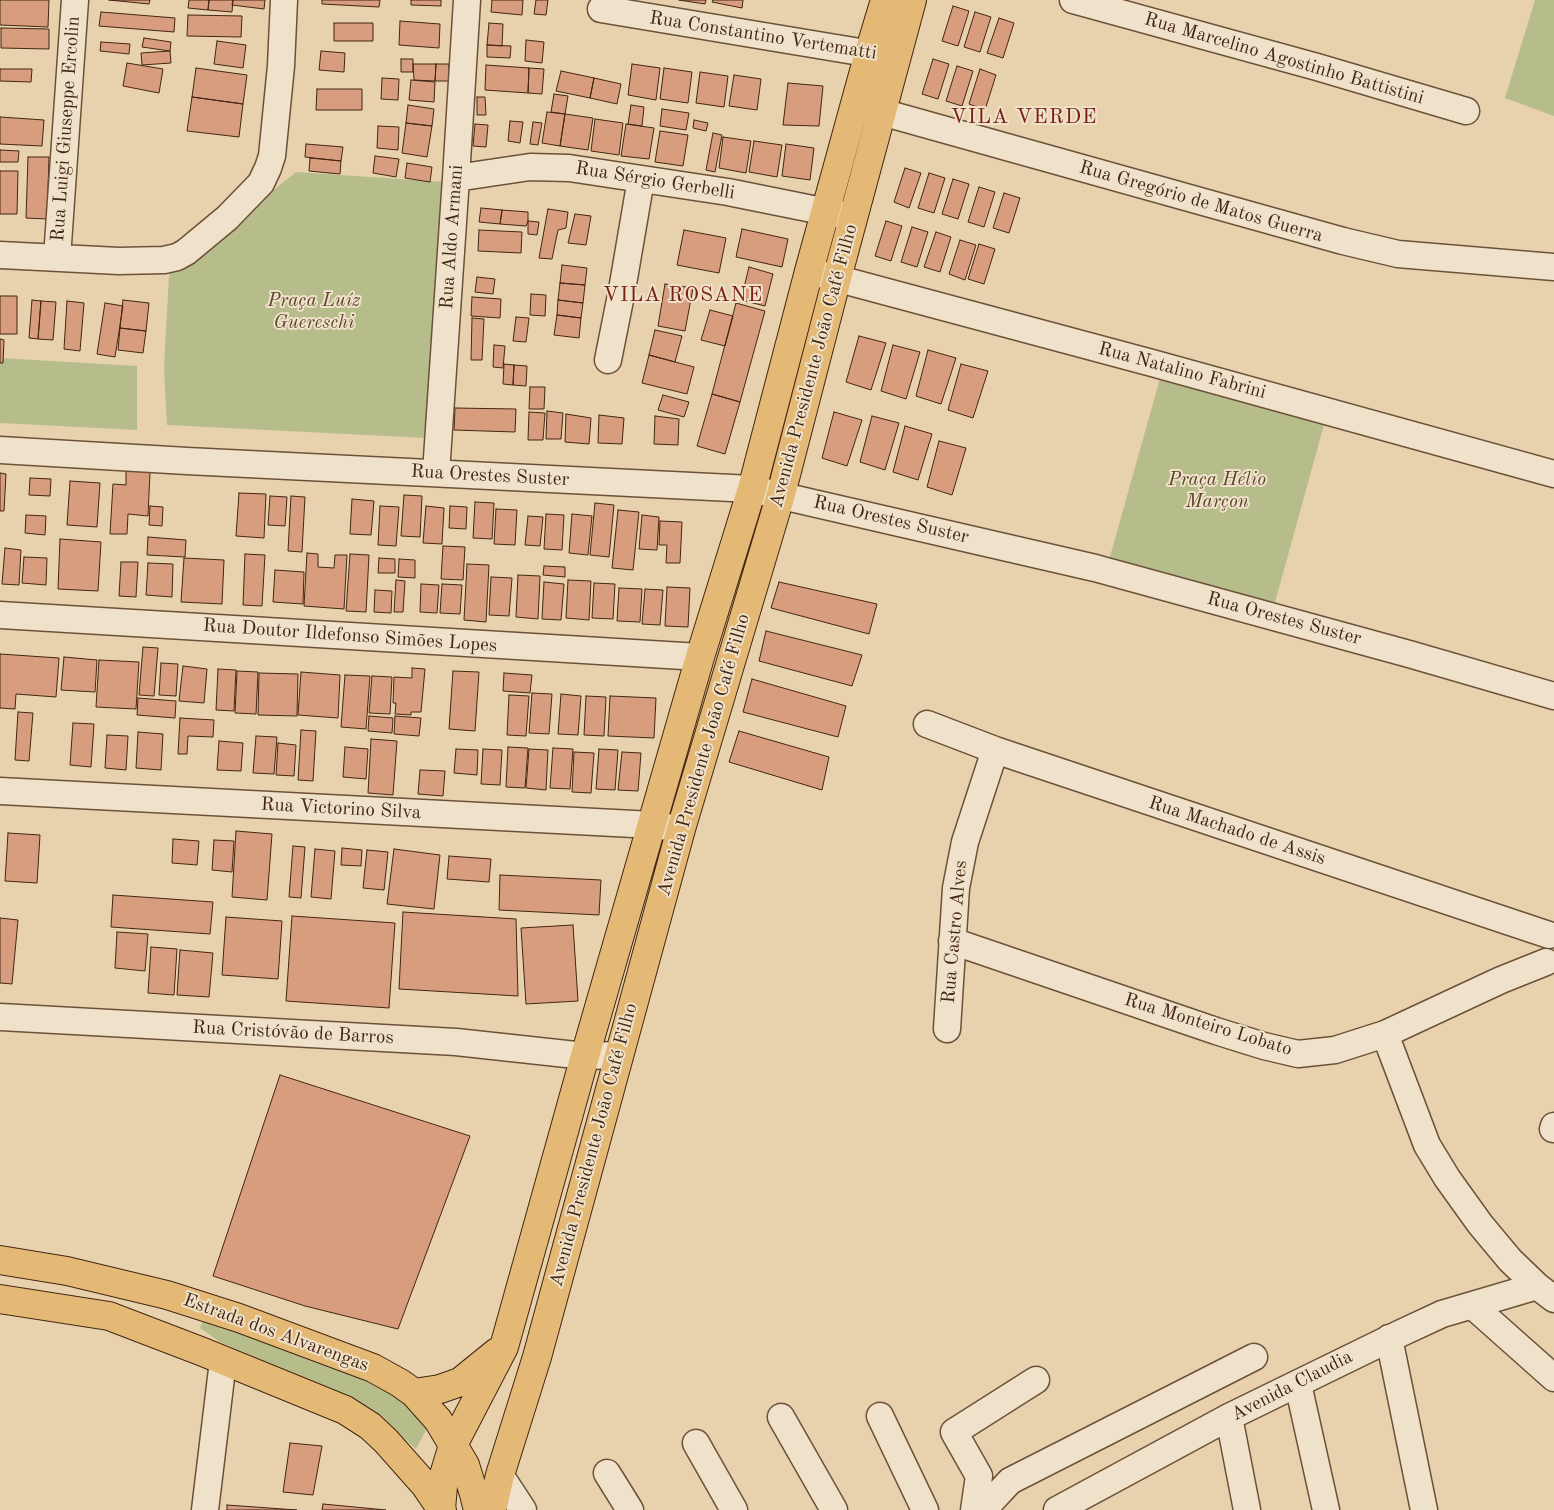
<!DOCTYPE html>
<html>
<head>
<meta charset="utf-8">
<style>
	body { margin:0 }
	canvas { display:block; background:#e8d2ad }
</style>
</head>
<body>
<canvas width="1554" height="1510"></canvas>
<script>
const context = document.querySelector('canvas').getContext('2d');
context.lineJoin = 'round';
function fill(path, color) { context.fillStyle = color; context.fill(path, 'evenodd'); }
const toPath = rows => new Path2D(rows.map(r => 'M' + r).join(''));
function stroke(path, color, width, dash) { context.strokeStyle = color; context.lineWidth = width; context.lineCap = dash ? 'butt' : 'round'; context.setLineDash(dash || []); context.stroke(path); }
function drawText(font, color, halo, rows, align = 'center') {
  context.font = font + ' "Old Standard TT",serif'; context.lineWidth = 4; context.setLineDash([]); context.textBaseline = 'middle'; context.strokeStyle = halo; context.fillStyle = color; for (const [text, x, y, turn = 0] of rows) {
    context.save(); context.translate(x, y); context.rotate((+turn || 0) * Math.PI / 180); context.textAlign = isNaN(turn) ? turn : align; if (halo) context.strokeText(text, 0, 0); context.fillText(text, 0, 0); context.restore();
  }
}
const green = toPath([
	[1535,0,1554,0,1554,116,1505,98],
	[296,172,444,182,426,438,167,425,164,368,169,275],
	[0,358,137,366,137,430,0,423],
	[1161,375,1325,421,1274,606,1109,560],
	[203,1320,388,1384,430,1423,416,1449,379,1416,345,1396,220,1342,200,1328]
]);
const building = toPath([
	[0,0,49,0,48,27,0,25,0,0],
	[109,0,150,0,149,4,109,0],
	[189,0,209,0,208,10,188,8,189,0],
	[209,0,233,0,232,12,208,10,209,0],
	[233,0,265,0,264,9,232,5,233,0],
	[322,0,380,0,379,7,322,4,322,0],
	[411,0,441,0,441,6,411,5,411,0],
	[492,0,523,0,522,15,491,12,492,0],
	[536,0,548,0,546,15,534,14,536,0],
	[679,0,706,0,705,4,679,0],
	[713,0,743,0,742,8,712,2,713,0],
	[953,6,969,11,958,46,942,41,953,6],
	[101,12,175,18,174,32,99,26,101,12],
	[975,12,991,17,980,52,964,47,975,12],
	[188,15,242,16,241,37,187,36,188,15],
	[999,18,1014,23,1003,58,987,53,999,18],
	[400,21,440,24,439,48,399,45,400,21],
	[334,23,373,23,373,41,334,41,334,23],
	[489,23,503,24,502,46,487,45,489,23],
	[1,28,49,29,49,49,1,48,1,28],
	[144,38,171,42,170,51,142,47,144,38],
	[526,40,544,42,542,63,525,61,526,40],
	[217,41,246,45,243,68,214,64,217,41],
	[101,42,130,44,129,54,100,51,101,42],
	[487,45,511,46,510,58,487,57,487,45],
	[170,51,171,63,142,65,141,53,170,51],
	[321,51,345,53,344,72,319,70,321,51],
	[401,59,413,59,413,72,401,72,401,59],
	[933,59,949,64,938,99,922,94,933,59],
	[127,63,163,69,159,93,123,86,127,63],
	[413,64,436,64,435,81,414,80,413,64],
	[436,64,449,64,449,81,435,81,436,64],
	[632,64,660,68,656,100,628,95,632,64],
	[486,65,529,68,528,93,485,90,486,65],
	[957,66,973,71,962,106,946,101,957,66],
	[196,68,247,75,243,104,192,97,196,68],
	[529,68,544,69,542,94,528,93,529,68],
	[664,68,692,72,688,103,660,99,664,68],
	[0,69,32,69,31,82,0,81,0,69],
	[980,69,996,75,985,110,969,104,980,69],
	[561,71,594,78,590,98,556,91,561,71],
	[700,72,728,76,724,107,696,103,700,72],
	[734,75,761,79,757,110,729,106,734,75],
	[382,78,399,79,398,100,381,99,382,78],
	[594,78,621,84,617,104,590,98,594,78],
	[411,80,435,82,434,102,409,100,411,80],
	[788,83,823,86,819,126,783,125,788,83],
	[317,89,362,89,362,110,316,110,317,89],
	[554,94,568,96,565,114,551,112,554,94],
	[192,97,243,104,239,137,187,131,192,97],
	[477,97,485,97,486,115,477,115,477,97],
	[408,105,434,109,432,126,406,123,408,105],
	[631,105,644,107,642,126,628,124,631,105],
	[662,109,689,113,686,130,660,126,662,109],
	[547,112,565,114,560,146,542,143,547,112],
	[565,114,593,118,588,150,560,146,565,114],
	[0,117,44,120,42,146,0,144,0,117],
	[595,119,623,123,619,155,591,151,595,119],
	[694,120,708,123,706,131,693,128,694,120],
	[510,121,523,122,520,143,508,141,510,121],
	[533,122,542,123,538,145,530,144,533,122],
	[406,123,432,126,427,157,402,153,406,123],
	[475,124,488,125,486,147,473,146,475,124],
	[626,124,654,128,649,159,621,156,626,124],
	[378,126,399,127,398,150,377,148,378,126],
	[660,131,688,135,683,166,655,162,660,131],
	[713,133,722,135,715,172,706,170,713,133],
	[723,137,751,141,746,173,719,168,723,137],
	[754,141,782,145,777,177,749,172,754,141],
	[306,144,343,147,341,161,305,157,306,144],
	[786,144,814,148,810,180,782,176,786,144],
	[0,150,19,151,18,162,0,162,0,150],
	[375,156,399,159,396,177,373,173,375,156],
	[28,157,49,157,47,219,26,218,28,157],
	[310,158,341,161,340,174,309,171,310,158],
	[407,163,432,167,430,182,405,178,407,163],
	[905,168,921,173,909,208,894,202,905,168],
	[0,171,18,171,17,214,0,214,0,171],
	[929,173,945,178,934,213,918,208,929,173],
	[953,179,969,184,958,219,942,214,953,179],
	[979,187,995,192,984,227,968,222,979,187],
	[1004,193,1020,198,1009,233,993,228,1004,193],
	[481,208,502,210,500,224,479,222,481,208],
	[548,209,568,212,566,228,558,230,552,259,539,258,548,209],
	[502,210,528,212,528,221,526,226,500,224,502,210],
	[575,214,591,216,586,245,568,243,575,214],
	[528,221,539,222,537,235,528,234,528,221],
	[886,221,902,226,891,261,875,256,886,221],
	[912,227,928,232,917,267,901,262,912,227],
	[742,229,788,239,782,267,736,257,742,229],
	[479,230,522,232,521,253,478,251,479,230],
	[684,230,726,238,719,273,677,265,684,230],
	[936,232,951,237,940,272,924,267,936,232],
	[960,240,976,245,965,280,949,274,960,240],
	[979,244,995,249,984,284,968,279,979,244],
	[562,265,587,268,585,285,560,283,562,265],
	[749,267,773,274,765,306,741,300,749,267],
	[477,277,495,279,493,294,475,292,477,277],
	[560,283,585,285,583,303,558,300,560,283],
	[665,284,693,288,685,331,658,326,665,284],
	[531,294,546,295,545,316,530,315,531,294],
	[0,296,17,296,17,334,0,334,0,296],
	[472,297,501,299,500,318,471,316,472,297],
	[32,300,41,301,38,339,29,338,32,300],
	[123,300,149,303,146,331,120,328,123,300],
	[558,300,583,303,581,318,557,315,558,300],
	[41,301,56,302,53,340,38,339,41,301],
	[67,301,84,303,80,351,64,349,67,301],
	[105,303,123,306,115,357,97,354,105,303],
	[736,303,765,311,740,402,712,394,736,303],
	[710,310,733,316,725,346,701,340,710,310],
	[557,315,581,318,579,338,554,335,557,315],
	[516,317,529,318,526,342,513,341,516,317],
	[472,318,484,319,482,360,471,360,472,318],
	[120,328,146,331,143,353,118,350,120,328],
	[655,330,682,336,675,362,649,355,655,330],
	[859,336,886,343,871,390,846,382,859,336],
	[0,339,4,340,3,363,0,363,0,339],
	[494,345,505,346,503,368,493,367,494,345],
	[893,345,920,352,906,399,881,391,893,345],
	[928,350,956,358,941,404,916,396,928,350],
	[649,355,694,367,687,394,642,383,649,355],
	[504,364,514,365,513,385,503,384,504,364],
	[961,364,988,371,973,418,948,410,961,364],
	[514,365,527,366,526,386,513,385,514,365],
	[530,387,545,387,544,409,529,409,530,387],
	[712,394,740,402,725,454,697,446,712,394],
	[663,395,689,402,684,417,658,410,663,395],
	[455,408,516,409,515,432,454,430,455,408],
	[547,411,563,413,561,439,546,439,547,411],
	[529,412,545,413,543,440,528,440,529,412],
	[834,412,862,420,847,466,822,458,834,412],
	[566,414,591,418,589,444,565,442,566,414],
	[599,415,624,418,622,444,598,443,599,415],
	[655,416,679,419,678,445,654,444,655,416],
	[872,416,899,423,885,470,860,462,872,416],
	[905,426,932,434,918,480,893,472,905,426],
	[939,441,966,448,952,495,927,487,939,441],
	[126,470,150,472,148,516,128,514,127,534,110,534,113,484,126,485,126,470],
	[0,473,6,474,4,511,0,511,0,473],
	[30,478,51,479,50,496,29,495,30,478],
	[70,481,100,483,97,527,67,525,70,481],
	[239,493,266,494,264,538,236,536,239,493],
	[404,495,422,496,420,537,401,536,404,495],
	[270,496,287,497,285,526,268,525,270,496],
	[291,496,305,497,302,552,288,551,291,496],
	[352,499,374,501,371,535,350,534,352,499],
	[475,502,494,503,492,539,473,538,475,502],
	[595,503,614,505,609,557,590,555,595,503],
	[150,506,163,507,162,526,149,525,150,506],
	[380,506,399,507,396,546,378,545,380,506],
	[426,506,444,508,442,544,423,543,426,506],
	[450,506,467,507,466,529,449,528,450,506],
	[496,509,517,510,515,545,494,544,496,509],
	[618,510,639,512,633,570,612,568,618,510],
	[546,514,564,515,562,550,544,549,546,514],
	[572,514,592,516,588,555,569,553,572,514],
	[26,515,46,516,45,535,25,533,26,515],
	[642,515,659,517,657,550,639,549,642,515],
	[528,516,543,517,540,546,525,545,528,516],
	[660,521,682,522,680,563,666,563,667,545,659,545,660,521],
	[148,537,186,540,185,557,147,555,148,537],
	[60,539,101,542,98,591,58,589,60,539],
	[443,546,465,547,463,580,441,579,443,546],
	[5,548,21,550,19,585,2,584,5,548],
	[307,553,318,554,318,567,334,568,335,555,347,555,344,609,304,606,307,553],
	[245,554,265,555,262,606,243,605,245,554],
	[350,554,369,555,366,612,346,611,350,554],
	[24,557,47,558,46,585,22,583,24,557],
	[184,558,224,560,222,604,181,602,184,558],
	[379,558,395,559,395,573,378,573,379,558],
	[399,559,415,560,415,578,398,577,399,559],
	[121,562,138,562,136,597,119,596,121,562],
	[148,563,173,564,172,597,146,595,148,563],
	[467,564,489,565,486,622,464,620,467,564],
	[544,566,565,567,565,577,543,575,544,566],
	[275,570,304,572,303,604,273,602,275,570],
	[518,575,540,576,538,619,516,617,518,575],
	[491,577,512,578,509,616,489,615,491,577],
	[396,580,405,581,403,612,394,612,396,580],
	[568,580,591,581,589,620,566,618,568,580],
	[544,582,564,584,561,620,542,619,544,582],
	[779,582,877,604,869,634,771,608,779,582],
	[594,583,615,584,613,619,592,618,594,583],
	[421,584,439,585,437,613,420,612,421,584],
	[442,584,462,585,460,614,440,613,442,584],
	[667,587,690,588,688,627,665,626,667,587],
	[619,588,642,589,640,622,617,621,619,588],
	[645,589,663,590,660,625,642,624,645,589],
	[375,590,392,591,391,613,374,612,375,590],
	[766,631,862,655,852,686,759,661,766,631],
	[143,647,158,648,154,696,139,695,143,647],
	[0,654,59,658,56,697,16,694,15,709,0,708,0,654],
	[64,657,97,660,95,692,61,690,64,657],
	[99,660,139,662,136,709,96,707,99,660],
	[161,663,178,664,176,696,159,695,161,663],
	[183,666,207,669,204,703,179,701,183,666],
	[412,668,425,669,421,712,411,712,411,715,395,714,396,703,393,703,394,677,412,678,412,668],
	[218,669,236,670,234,711,216,710,218,669],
	[237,671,258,672,256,714,235,713,237,671],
	[453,671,479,672,475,731,449,729,453,671],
	[301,672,340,675,338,718,298,715,301,672],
	[259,673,298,674,297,716,258,715,259,673],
	[504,673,532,675,530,693,503,691,504,673],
	[345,675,370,676,366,729,341,727,345,675],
	[372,676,392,677,390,714,369,713,372,676],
	[752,679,846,706,838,737,743,712,752,679],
	[532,693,552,694,549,734,529,733,532,693],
	[561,694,581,696,578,735,558,734,561,694],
	[509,695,529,696,526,736,507,735,509,695],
	[586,696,606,697,604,736,584,735,586,696],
	[610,696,656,698,654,738,608,736,610,696],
	[138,698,176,701,175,718,137,715,138,698],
	[18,712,33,713,29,761,15,760,18,712],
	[369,716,393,718,392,733,368,731,369,716],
	[395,716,421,718,419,736,394,734,395,716],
	[180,718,214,720,213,737,188,736,187,754,178,754,180,718],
	[73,723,94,724,91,767,70,765,73,723],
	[301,730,316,731,313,781,298,780,301,730],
	[739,731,829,757,822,790,729,762,739,731],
	[138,732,163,734,161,770,136,768,138,732],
	[107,735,128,736,126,770,105,768,107,735],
	[256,736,277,737,274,774,253,773,256,736],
	[371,739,397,741,393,795,368,793,371,739],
	[219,741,243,743,241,771,217,770,219,741],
	[278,743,296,745,294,776,276,775,278,743],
	[345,747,368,749,366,779,343,777,345,747],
	[508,747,528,748,525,788,506,787,508,747],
	[553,748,573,749,570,789,550,788,553,748],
	[456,749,478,750,477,775,454,773,456,749],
	[483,749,502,750,500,785,481,784,483,749],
	[529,749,548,750,546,790,526,788,529,749],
	[599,749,618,750,615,790,596,789,599,749],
	[574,752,594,753,591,793,572,792,574,752],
	[622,752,641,753,638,791,618,790,622,752],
	[420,770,445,771,443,796,418,794,420,770],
	[236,831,272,834,267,900,232,897,236,831],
	[8,833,40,835,37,883,5,881,8,833],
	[173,839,199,841,197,865,172,863,173,839],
	[214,840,234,841,232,872,212,870,214,840],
	[293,846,305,847,301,898,289,897,293,846],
	[342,848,362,850,361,866,341,865,342,848],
	[315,849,335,851,331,899,311,897,315,849],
	[394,849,440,855,434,909,387,904,394,849],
	[367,850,388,852,384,890,363,888,367,850],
	[449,856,491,859,489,882,447,879,449,856],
	[500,875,601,880,599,915,499,910,500,875],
	[113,895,213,902,210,934,111,927,113,895],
	[403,912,516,919,518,996,399,989,403,912],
	[292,916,395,923,389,1008,286,1001,292,916],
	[226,917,282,921,278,979,222,975,226,917],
	[0,918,18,920,12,984,0,983,0,918],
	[573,925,578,1001,526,1004,521,928,573,925],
	[117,932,148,934,145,971,115,968,117,932],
	[151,947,177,949,174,995,148,993,151,947],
	[180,950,213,953,209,997,177,995,180,950],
	[280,1075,470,1136,398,1329,305,1306,213,1276,280,1075],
	[290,1443,322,1446,313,1495,283,1492,290,1443],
	[323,1504,386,1510,322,1510,323,1504],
	[227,1505,297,1510,227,1510,227,1505]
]);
const minor = toPath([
	[1073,0,1317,67,1466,111],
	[601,9,890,57],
	[860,106,1343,241,1398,254,1554,267],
	[456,178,530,167,569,168,728,192,847,216],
	[0,255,119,261,164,260,177,257,186,252,227,218,261,183,268,168,272,156,281,66,284,0],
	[57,258,75,0],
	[809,271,1152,363,1554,474],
	[608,360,622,290,641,179],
	[0,450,187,461,752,489,1095,568,1409,654,1554,696],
	[436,473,456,178,467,0],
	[0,615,700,657],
	[927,724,995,750,1549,935],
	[0,791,653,825,681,829],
	[952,941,1216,1031,1264,1046,1298,1054,1335,1050,1385,1034,1501,980,1546,962],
	[0,1017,456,1042,585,1056,619,1055],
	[947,1029,956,888,965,842,995,750],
	[1385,1034,1427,1145,1447,1178,1480,1224,1510,1260,1537,1286,1554,1299],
	[1553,1129,1554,1126],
	[1473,1306,1554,1378],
	[1389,1338,1424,1510],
	[1298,1384,1326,1510],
	[880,1416,925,1510],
	[781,1417,834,1510],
	[1229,1417,1247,1510],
	[696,1443,734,1510],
	[607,1473,630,1510],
	[500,1475,523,1510],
	[205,1510,223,1361],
	[974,1510,979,1476,954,1432,1036,1380],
	[983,1510,1010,1481,1254,1357],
	[1057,1510,1229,1417,1399,1334,1442,1314,1537,1286]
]);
const major = toPath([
	[0,1260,67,1271,167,1295,239,1318,373,1368,400,1383,414,1393,438,1420,465,1465,474,1494,478,1510],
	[0,1299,109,1316,203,1352,345,1410,370,1426,386,1441,425,1485,442,1510],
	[414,1393,440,1389,460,1382,497,1352],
	[441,1509,444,1475,453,1445,504,1347,585,1056,700,657,752,489,809,271,869,53,885,0],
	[492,1510,500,1475,537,1357,681,829,781,494,837,278,912,0]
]);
const streetNames = [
	["Rua Constantino Vertematti",763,36,9],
	["Rua Marcelino Agostinho Battistini",1284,59,16],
	["Rua Luigi Giuseppe Ercolin",66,129,-86],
	["Rua Sérgio Gerbelli",655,181,9],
	["Rua Gregório de Matos Guerra",1201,202,16],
	["Rua Aldo Armani",452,237,-86],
	["Avenida Presidente João Café Filho",814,366,-75],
	["Rua Natalino Fabrini",1182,371,15],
	["Rua Orestes Suster",490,476,3],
	["Rua Orestes Suster",891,520,13],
	["Rua Orestes Suster",1284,619,15],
	["Rua Doutor Ildefonso Simões Lopes",350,636,4],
	["Avenida Presidente João Café Filho",704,755,-74],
	["Rua Victorino Silva",341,809,3],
	["Rua Machado de Assis",1237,831,18],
	["Rua Castro Alves",955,932,-85],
	["Rua Monteiro Lobato",1208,1025,17],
	["Rua Cristóvão de Barros",293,1033,3],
	["Avenida Presidente João Café Filho",594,1145,-75],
	["Estrada dos Alvarengas",276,1333,20],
	["Avenida Claudia",1292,1386,-27]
];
const parkNames = [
	["Praça Luíz",314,301],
	["Guereschi",314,323],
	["Praça Hélio",1217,480],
	["Marçon",1217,502]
];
const quarterNames = [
	["VILA VERDE",1024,117],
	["VILA ROSANE",683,295]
];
fill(green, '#b6bc8a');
fill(building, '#d89c7e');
stroke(building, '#432612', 1);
stroke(minor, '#6c5139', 29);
stroke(major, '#432612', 30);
stroke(minor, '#f0e2ca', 26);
stroke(major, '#e4b976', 28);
drawText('19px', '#432612', '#f0e2ca', streetNames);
drawText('italic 19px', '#5a442a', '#f0e2ca', parkNames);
context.letterSpacing = '1px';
drawText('21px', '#7a1f14', '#f0e2ca', quarterNames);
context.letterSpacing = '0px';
</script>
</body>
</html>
